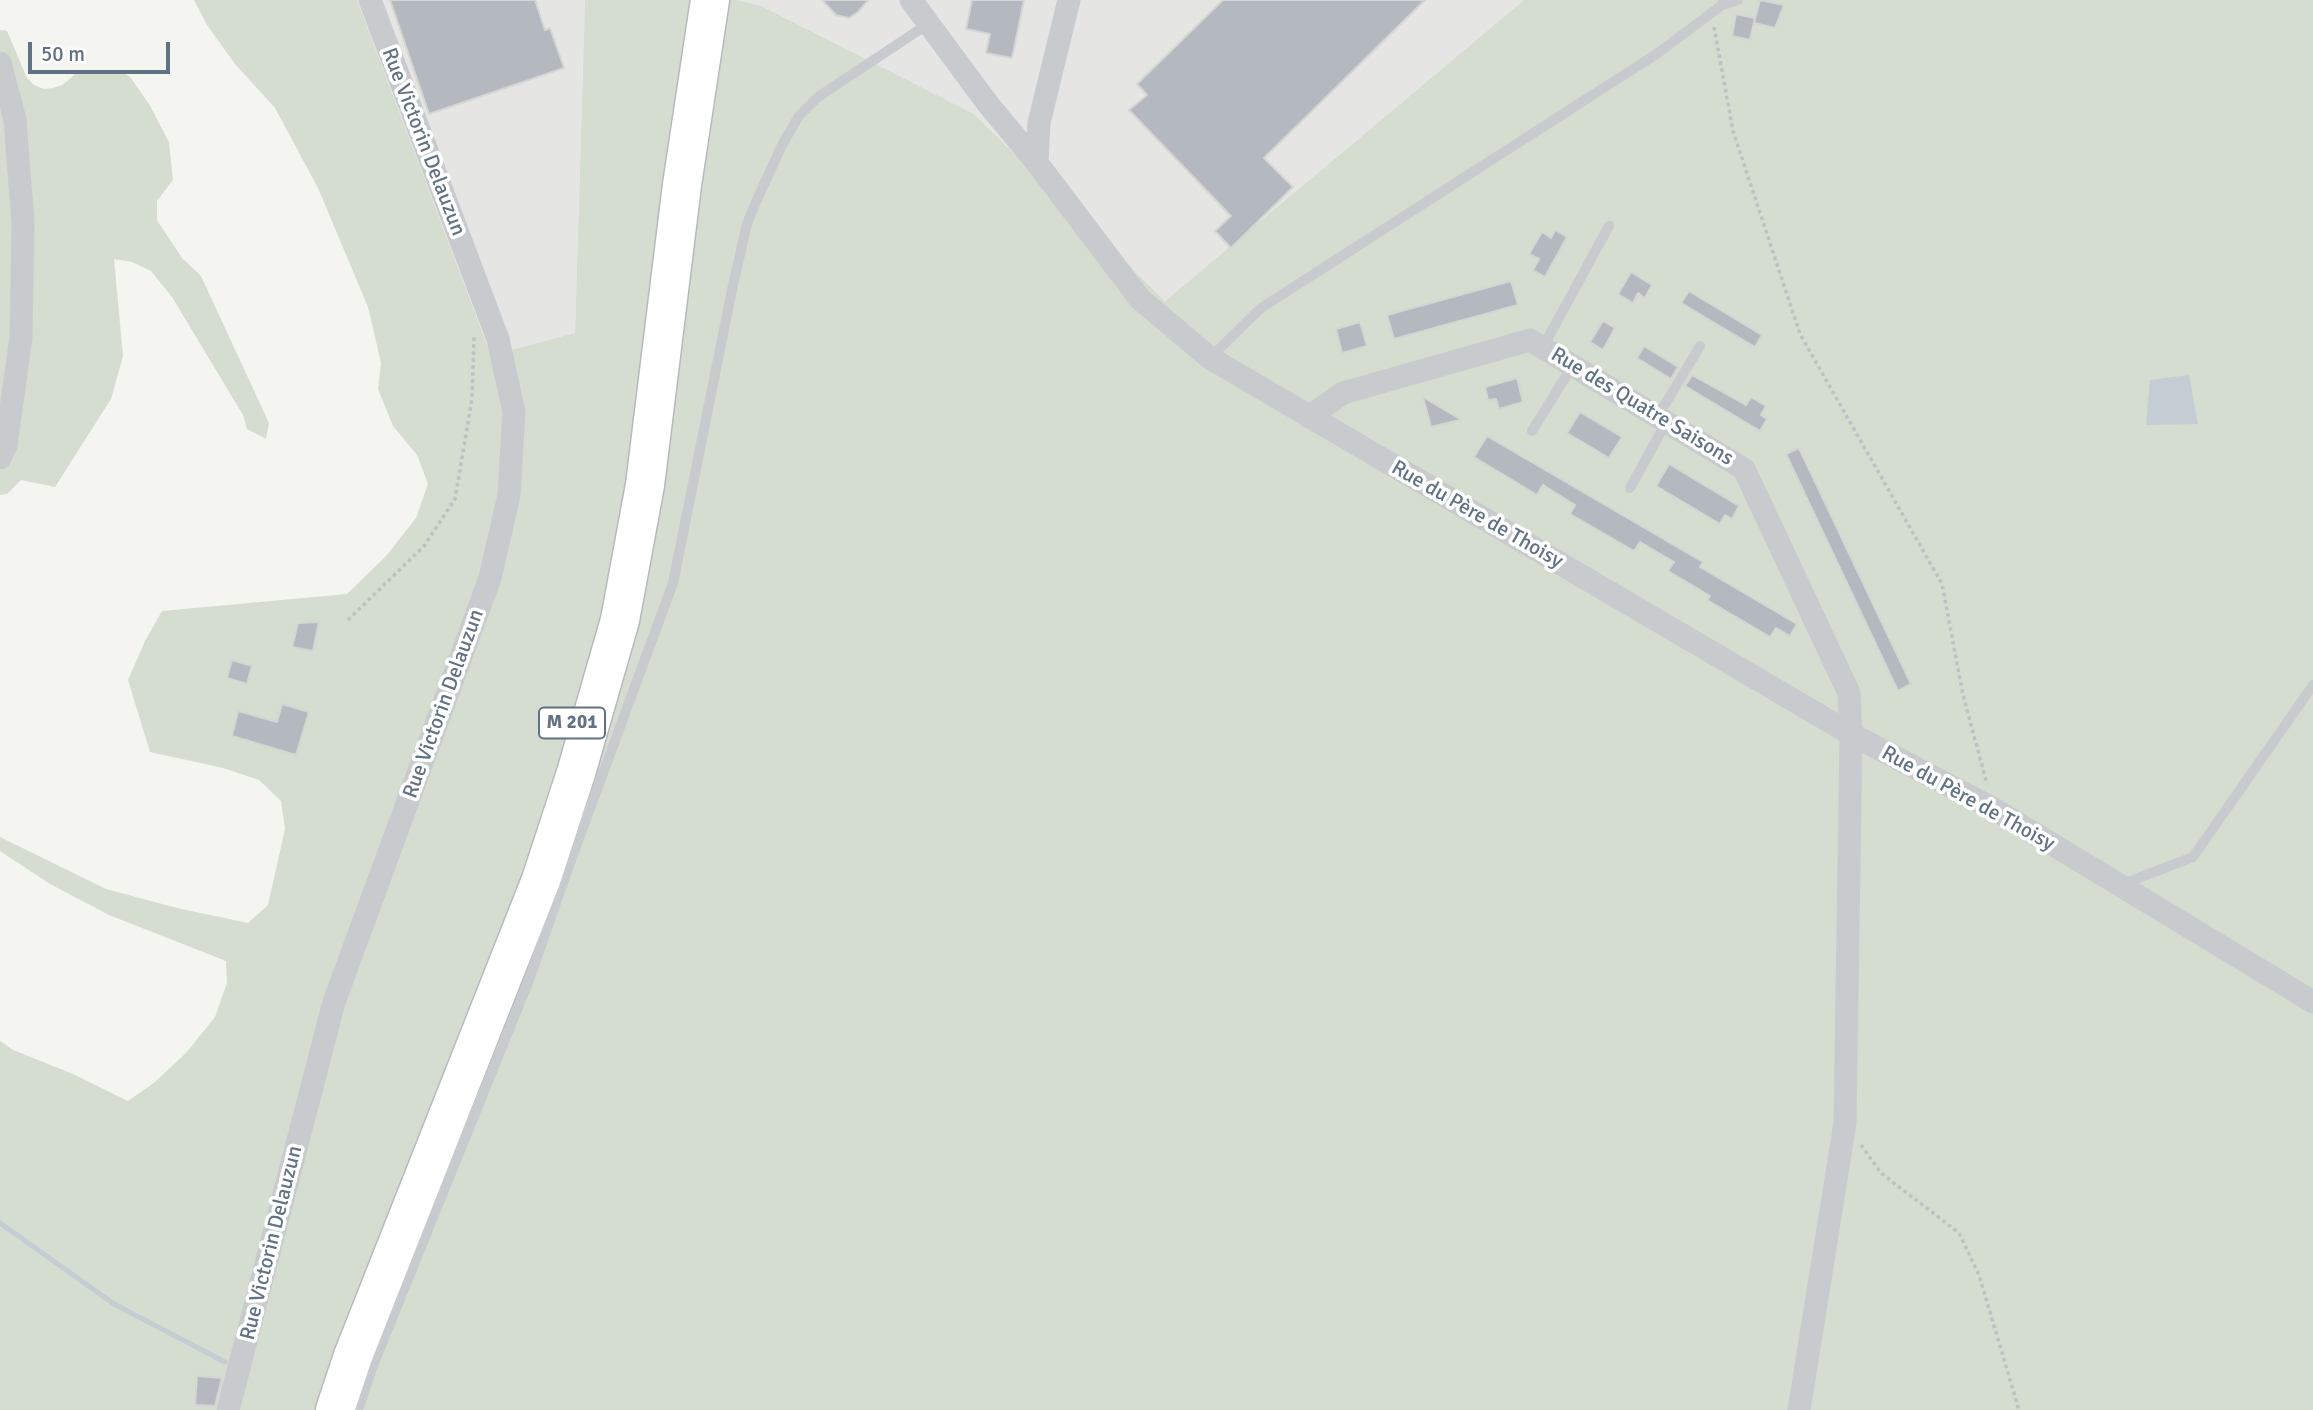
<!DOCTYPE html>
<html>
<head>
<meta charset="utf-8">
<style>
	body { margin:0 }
	#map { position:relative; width:2313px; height:1410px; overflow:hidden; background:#f4f5f0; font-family:Signika,sans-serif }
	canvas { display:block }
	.scale { position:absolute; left:28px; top:42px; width:142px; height:32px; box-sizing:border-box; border:4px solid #607284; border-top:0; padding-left:9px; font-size:21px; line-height:24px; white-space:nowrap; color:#607284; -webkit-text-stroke:5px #fff; paint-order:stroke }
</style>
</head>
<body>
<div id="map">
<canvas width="2313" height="1410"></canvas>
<div class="scale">50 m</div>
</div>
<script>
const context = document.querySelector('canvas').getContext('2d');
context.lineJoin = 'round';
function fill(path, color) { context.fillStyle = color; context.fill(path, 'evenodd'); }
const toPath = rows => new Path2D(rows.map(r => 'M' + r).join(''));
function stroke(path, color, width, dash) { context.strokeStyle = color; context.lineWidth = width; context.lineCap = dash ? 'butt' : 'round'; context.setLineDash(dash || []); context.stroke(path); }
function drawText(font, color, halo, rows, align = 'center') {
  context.font = font + ' Signika,sans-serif'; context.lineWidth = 7; context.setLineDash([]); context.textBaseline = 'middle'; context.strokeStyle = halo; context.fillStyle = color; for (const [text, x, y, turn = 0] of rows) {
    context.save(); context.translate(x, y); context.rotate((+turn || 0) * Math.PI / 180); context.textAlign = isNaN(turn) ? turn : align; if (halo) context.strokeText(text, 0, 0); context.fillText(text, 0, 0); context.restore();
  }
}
const built = toPath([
	[357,0,585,0,575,333,491,355],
	[739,0,1524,0,1165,301,974,114]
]);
const green = toPath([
	[194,0,357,0,491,355,575,333,585,0,738,0,761,6,974,114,1165,301,1524,0,2313,0,2313,1410,0,1410,0,1041,13,1050,73,1074,128,1101,155,1082,186,1053,215,1017,227,983,226,961,109,915,50,884,0,851,0,837,106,889,177,908,248,923,268,905,285,829,281,801,259,780,223,768,150,752,128,680,145,641,162,611,347,594,386,556,416,518,428,484,417,455,393,426,378,389,381,363,368,307,318,188,275,108,235,64,207,25],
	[0,30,7,31,27,78,34,85,44,89,53,88,62,85,77,73,88,70,119,70,130,77,149,104,169,142,173,180,157,201,157,220,182,258,201,276,269,423,266,439,247,429,243,415,172,297,151,271,132,262,114,259,123,356,111,399,55,487,21,480,7,494,0,495]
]);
const water = toPath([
	[2189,375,2198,424,2146,425,2150,380]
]);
const stream = toPath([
	[0,1223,114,1304,225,1362]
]);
const building = toPath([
	[390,0,535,0,545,30,550,28,564,68,429,114,390,0],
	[822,0,868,0,858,12,849,18,836,15,822,0],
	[972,0,1024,0,1012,58,986,53,990,34,966,29,972,0],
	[1223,0,1425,0,1264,158,1293,187,1231,248,1215,231,1231,216,1129,110,1147,95,1137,84,1223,0],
	[1760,0,1784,5,1775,28,1754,23,1760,0],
	[1736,14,1755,18,1750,40,1732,36,1736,14],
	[1555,230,1567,237,1545,277,1533,270,1539,259,1529,254,1542,232,1551,238,1555,230],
	[1631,272,1652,285,1645,298,1638,293,1633,303,1618,294,1631,272],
	[1511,281,1518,305,1394,339,1387,315,1511,281],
	[1689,291,1762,335,1755,347,1681,303,1689,291],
	[1603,321,1615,328,1603,350,1590,342,1603,321],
	[1360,322,1367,346,1342,353,1336,329,1360,322],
	[1644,346,1678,367,1671,379,1637,358,1644,346],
	[1692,375,1746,405,1751,397,1766,406,1761,415,1767,419,1760,431,1685,386,1692,375],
	[1517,378,1523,402,1499,409,1496,399,1488,400,1485,387,1517,378],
	[1423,397,1460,419,1460,420,1431,427,1423,397],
	[1580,412,1622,437,1609,458,1567,433,1580,412],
	[1487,436,1703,562,1700,567,1797,624,1790,636,1776,628,1770,637,1707,600,1710,596,1668,571,1674,562,1640,542,1634,551,1570,514,1575,505,1543,485,1537,495,1474,457,1487,436],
	[1799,448,1911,684,1898,691,1786,454,1799,448],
	[1669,464,1739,506,1732,519,1725,515,1720,524,1656,486,1669,464],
	[319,622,313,651,292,647,298,623,319,622],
	[232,660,252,666,247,684,227,678,232,660],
	[282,704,309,712,296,755,232,736,238,711,277,722,282,704],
	[197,1376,222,1378,215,1406,195,1405,197,1376]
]);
const path = toPath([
	[1714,27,1733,131,1800,334,1942,584,1963,695,1987,784],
	[348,620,424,546,455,499,472,398,474,337],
	[1861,1145,1881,1173,1959,1233,1979,1275,2019,1410]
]);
const lane = toPath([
	[1722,5,1738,0],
	[1543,347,1609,226],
	[1210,358,1261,308,1658,53,1722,5,1724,0],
	[1658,416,1700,346],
	[1532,431,1573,365],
	[1630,488,1667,421],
	[2120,885,2193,857,2313,685],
	[358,1410,372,1368,529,980,567,871,673,583,733,285,747,224,756,202,782,145,799,116,818,97,928,24]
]);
const street = toPath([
	[911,0,988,104,1037,163],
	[1069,0,1039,123,1037,163,1140,299,1210,358,1851,734,1994,809,2313,1002],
	[0,63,15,120,23,223,21,337,6,445,0,458],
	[1309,417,1343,393,1530,340,1744,469,1849,693,1851,734,1845,1123,1799,1410],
	[228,1410,334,1002,490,578,509,495,514,412,498,339,370,0]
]);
const highway = toPath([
	[335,1410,353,1356,541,880,576,773,620,620,645,485,682,185,710,0]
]);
const shields = [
	[572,723,66]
];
const shieldNames = [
	["M 201",572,723]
];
const streetNames = [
	["Rue Victorin Delauzun",423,142,69],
	["Rue des Quatre Saisons",1642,407,31],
	["Rue du Père de Thoisy",1477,515,30],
	["Rue Victorin Delauzun",444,704,-70],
	["Rue du Père de Thoisy",1968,799,29],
	["Rue Victorin Delauzun",272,1243,-76]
];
fill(built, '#e5e6e3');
fill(green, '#d4ddd0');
fill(water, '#c4cdd3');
stroke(stream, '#c4cdd3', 5);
fill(building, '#b3b9be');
stroke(building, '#d5d6d3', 2);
stroke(highway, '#b7babd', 41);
stroke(path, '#bec0c2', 3.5, [3.5, 3.5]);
stroke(lane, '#c8cbce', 10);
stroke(street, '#c8cbce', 23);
stroke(highway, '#fff', 38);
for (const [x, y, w] of shields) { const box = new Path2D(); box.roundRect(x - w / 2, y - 15.5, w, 31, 5); context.fillStyle = '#fff'; context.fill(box); stroke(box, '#607284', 2); }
drawText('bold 19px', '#607284', null, shieldNames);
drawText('21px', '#607284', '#fff', streetNames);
</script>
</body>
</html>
